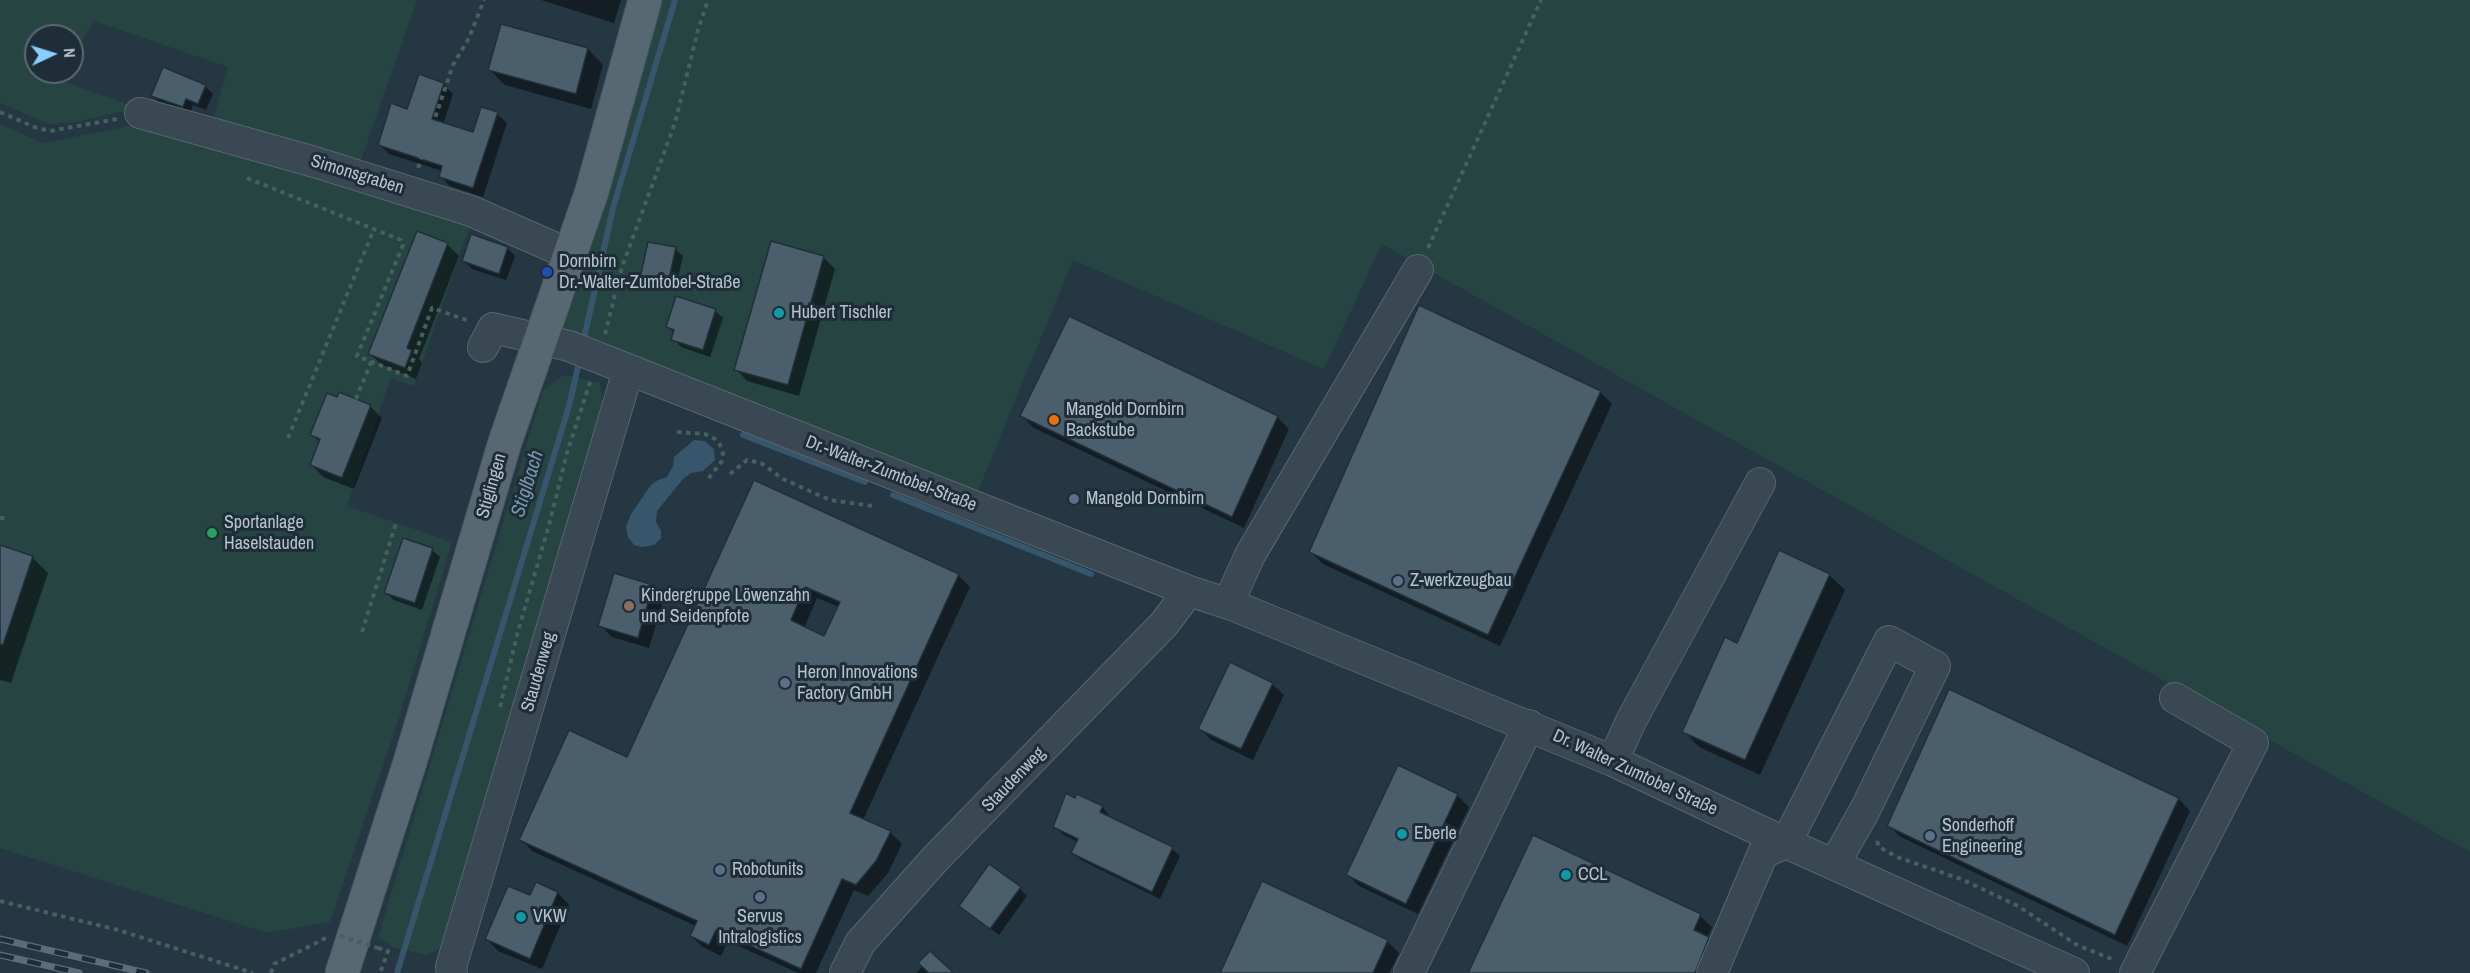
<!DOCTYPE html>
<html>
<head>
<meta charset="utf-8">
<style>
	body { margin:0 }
	#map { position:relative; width:2470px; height:973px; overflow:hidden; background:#243743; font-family:"Archivo Narrow",sans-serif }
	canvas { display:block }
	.north { position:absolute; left:24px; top:24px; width:60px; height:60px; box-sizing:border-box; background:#1e2d38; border:2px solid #5b6973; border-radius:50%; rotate:86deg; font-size:16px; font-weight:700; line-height:24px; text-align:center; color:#b6c3cc }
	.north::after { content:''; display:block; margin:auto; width:21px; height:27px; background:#89ccfe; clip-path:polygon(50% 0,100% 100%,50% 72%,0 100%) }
</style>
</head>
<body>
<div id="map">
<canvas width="2470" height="973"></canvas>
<div class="north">N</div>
</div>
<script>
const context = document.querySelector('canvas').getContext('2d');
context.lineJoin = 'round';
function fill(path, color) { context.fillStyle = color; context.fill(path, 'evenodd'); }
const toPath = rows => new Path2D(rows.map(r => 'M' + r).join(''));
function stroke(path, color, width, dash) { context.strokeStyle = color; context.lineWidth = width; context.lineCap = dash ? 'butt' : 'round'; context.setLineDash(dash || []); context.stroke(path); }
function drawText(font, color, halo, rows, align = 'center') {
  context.font = font + ' "Archivo Narrow",sans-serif'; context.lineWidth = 6; context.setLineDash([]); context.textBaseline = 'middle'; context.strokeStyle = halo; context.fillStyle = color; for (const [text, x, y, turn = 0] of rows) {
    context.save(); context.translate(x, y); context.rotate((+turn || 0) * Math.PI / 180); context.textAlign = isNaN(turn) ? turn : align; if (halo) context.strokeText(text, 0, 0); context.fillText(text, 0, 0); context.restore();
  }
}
const green = toPath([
	[0,0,417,0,360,163,212,123,228,67,94,21,72,57,72,36,36,36,36,72,63,72,59,80,138,108,76,122,49,124,0,103],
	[656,0,2470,0,2470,852,1382,244,1324,369,1073,260,973,503,544,338],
	[0,124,43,143,139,124,473,217,414,386,391,378,347,506,452,542,399,718,330,922,267,933,0,848],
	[564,375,600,383,604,409,447,940,436,951,426,955,393,947,378,937,543,390]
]);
const water = toPath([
	[694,440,705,441,714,449,715,460,703,471,691,473,683,479,657,511,656,522,661,531,661,538,654,545,642,547,634,545,628,537,626,527,631,514,651,485,658,480,667,477,673,466,674,457]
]);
const shadow = toPath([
	[541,0,621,0,614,23],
	[502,26,588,49,603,65,591,109,505,85,490,70],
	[443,84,453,94,443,124,474,134,497,114,507,123,483,197,450,186,440,176,442,171,389,154,379,144,408,111],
	[205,86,213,94,206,110,193,105,190,114,161,104,153,96],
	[772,243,824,258,835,269,799,396,747,381,736,369],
	[447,244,459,256,419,359,422,363,416,379,382,365,370,354],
	[507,248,515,256,506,280,472,269,464,261],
	[675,249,683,256,675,291,649,286,642,278],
	[715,311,723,318,710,357,681,347,673,339,675,334,668,327],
	[1070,318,1278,418,1289,429,1244,528,1034,428,1022,416],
	[1600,392,1612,404,1500,646,1323,564,1311,552],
	[370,406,382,418,354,489,323,477,312,465,320,443,312,435],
	[755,482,958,575,970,587,863,820,890,832,902,844,888,873,868,896,854,890,816,973,798,973,728,941,721,956,703,947,691,936,696,926,532,851,521,839,628,759],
	[817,598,839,607,825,638,804,628],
	[0,547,32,557,48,573,11,683,1,680,0,681],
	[432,550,440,557,422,610,394,600,386,593],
	[1829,575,1845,590,1760,775,1699,747,1684,731,1738,645],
	[652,586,664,598,649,648,612,637,600,625],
	[1272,684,1284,695,1253,760,1211,740,1200,728],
	[1949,691,2179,799,2190,811,2127,946,1901,837,1889,826],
	[1457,795,1469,807,1418,914,1359,886,1348,875],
	[1102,807,1109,815,1108,818,1172,849,1180,856,1160,899,1081,860,1073,853,1078,842,1062,834,1055,826],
	[1534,837,1700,916,1712,927,1707,938,1720,950,1710,973,1470,973],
	[537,884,558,893,569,905,542,969,498,951,487,939,531,897],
	[1020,889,1027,896,999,935,969,913],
	[1387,941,1399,953,1389,973,1222,973],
	[923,966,952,973,916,973]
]);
const stream = toPath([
	[583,343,613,208,675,0],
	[743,435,865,482],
	[893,495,1091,574],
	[397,973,569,406,580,358]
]);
const building = toPath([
	[501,24,588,48,576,94,488,70,501,24],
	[163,67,206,85,198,104,186,99,183,107,151,96,163,67],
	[419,74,444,83,432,119,473,132,481,107,498,112,473,188,439,177,442,166,378,145,391,103,407,109,419,74],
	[417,231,448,243,407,348,412,350,405,368,368,354,417,231],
	[471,234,508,247,499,274,462,261,471,234],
	[771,241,824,256,788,385,734,370,771,241],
	[648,242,676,247,668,284,640,278,648,242],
	[676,296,716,309,703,350,671,340,674,330,666,327,676,296],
	[1419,305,1601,391,1488,635,1309,552,1419,305],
	[1069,316,1278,416,1232,517,1020,416,1069,316],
	[339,392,371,405,342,478,310,465,320,439,310,435,327,393,337,397,339,392],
	[754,480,959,574,850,813,891,831,876,861,856,885,842,879,801,969,716,930,709,945,690,936,697,921,519,840,569,730,627,757,754,480],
	[805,587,840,602,824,636,791,620,805,587],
	[403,538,433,548,415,603,384,593,403,538],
	[0,545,33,556,3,645,0,644,0,545],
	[1779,550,1830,574,1745,760,1682,732,1725,637,1737,643,1779,550],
	[614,573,653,585,638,638,598,626,614,573],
	[1230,662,1273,683,1241,749,1198,729,1230,662],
	[1949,689,2179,798,2115,935,1887,826,1949,689],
	[1398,765,1458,794,1406,904,1346,875,1398,765],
	[1066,793,1075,798,1077,794,1103,806,1100,812,1173,847,1152,892,1071,853,1078,839,1053,827,1066,793],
	[1533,835,1701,914,1694,930,1709,937,1695,973,1468,973,1533,835],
	[989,864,1021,887,990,929,959,906,989,864],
	[1262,881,1388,940,1373,973,1220,973,1262,881],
	[536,882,558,892,530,959,485,939,508,886,530,895,536,882],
	[930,951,954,973,929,973,918,963,930,951]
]);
const path = toPath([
	[0,112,37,128,50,131,117,119],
	[418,168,453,65,469,38,484,0],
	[247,178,401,240,403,245,357,356,407,376,432,308,469,321],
	[1428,248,1541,0],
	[605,334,622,267,675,123,698,30,708,0],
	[356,399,371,362],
	[677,432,705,434,715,439,720,445,723,453,722,461,708,479],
	[288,438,374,229],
	[730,474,747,460,761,463,783,479,830,500,873,506],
	[1098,502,1120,500],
	[0,518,7,518],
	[362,632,396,523],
	[500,707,517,635,549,525,567,453,591,379],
	[1877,841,1879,847,1897,857,1961,879,2018,906,2077,945,2114,960],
	[0,901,118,930,253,973],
	[378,948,388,951,380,973],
	[271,973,274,964,328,937]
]);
const minor = toPath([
	[140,113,318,163,471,211,569,254],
	[483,347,493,328,569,346,1189,591,1232,605,1613,761,1786,843,2074,973],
	[1232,605,1232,595,1250,555,1418,270],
	[1613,761,1631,721,1760,483],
	[452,973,451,967,628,371],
	[845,973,860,943,936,858,1164,624,1189,591],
	[1409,973,1529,725],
	[1712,973,1763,853,1786,843,1889,641,1935,666,1865,810,1835,863],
	[2135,973,2253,743,2175,698]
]);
const major = toPath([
	[342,973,410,762,505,442,592,191,645,0]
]);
const rail = toPath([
	[0,939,146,973],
	[0,955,79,973]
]);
const pathBridge = toPath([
	[340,936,378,948]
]);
const markers = [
	[547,272,6,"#1a4fb4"],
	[779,313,6,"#0f9aa8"],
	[1054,420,6,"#e8710a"],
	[1074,499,6,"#5c6f8a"],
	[212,533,6,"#2e9e5b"],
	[1398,581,6,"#5c6f8a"],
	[629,606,6,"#8d6e63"],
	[785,683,6,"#5c6f8a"],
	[1402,834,6,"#0f9aa8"],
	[1930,836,6,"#5c6f8a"],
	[720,870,6,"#5c6f8a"],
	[1566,875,6,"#0f9aa8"],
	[760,897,6,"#5c6f8a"],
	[521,917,6,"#0f9aa8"]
];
const streetNames = [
	["Simonsgraben",357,175,17],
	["Dr.-Walter-Zumtobel-Straße",891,474,21],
	["Stiglingen",492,486,-74],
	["Staudenweg",539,672,-74],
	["Dr. Walter Zumtobel Straße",1635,773,25],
	["Staudenweg",1014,780,-46]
];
const poiNames = [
	["Dornbirn",559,262],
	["Dr.-Walter-Zumtobel-Straße",559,283],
	["Hubert Tischler",791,313],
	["Mangold Dornbirn",1066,410],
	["Backstube",1066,431],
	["Mangold Dornbirn",1086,499],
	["Sportanlage",224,523],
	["Haselstauden",224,544],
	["Z-werkzeugbau",1410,581],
	["Kindergruppe Löwenzahn",641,596],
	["und Seidenpfote",641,617],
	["Heron Innovations",797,673],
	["Factory GmbH",797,694],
	["Sonderhoff",1942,826],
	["Engineering",1942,847],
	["Eberle",1414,834],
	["Robotunits",732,870],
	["CCL",1578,875],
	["VKW",533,917],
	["Servus",760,917,"center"],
	["Intralogistics",760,938,"center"]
];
const waterNames = [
	["Stiglbach",528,484,-73]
];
fill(green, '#264442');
fill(water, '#37566b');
fill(shadow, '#0007');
stroke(stream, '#37566b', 6);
fill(building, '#4a5f6b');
stroke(building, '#202f3a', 1.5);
stroke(minor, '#576670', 32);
stroke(major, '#46545f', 35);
stroke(path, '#45605e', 4, [4.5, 4.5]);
stroke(minor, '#394852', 30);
stroke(major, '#576872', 33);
stroke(rail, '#5b6d7a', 7);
stroke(rail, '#1e2d38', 4.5, [14]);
stroke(pathBridge, '#45605e', 4, [4.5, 4.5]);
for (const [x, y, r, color] of markers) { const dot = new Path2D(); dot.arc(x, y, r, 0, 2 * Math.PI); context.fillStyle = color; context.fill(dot); stroke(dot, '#1e2d38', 2); }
drawText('18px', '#b6c3cc', '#1e2d38', streetNames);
drawText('18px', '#b6c3cc', '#1e2d38', poiNames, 'left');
drawText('italic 20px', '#7499b1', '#1e2d38', waterNames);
</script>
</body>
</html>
